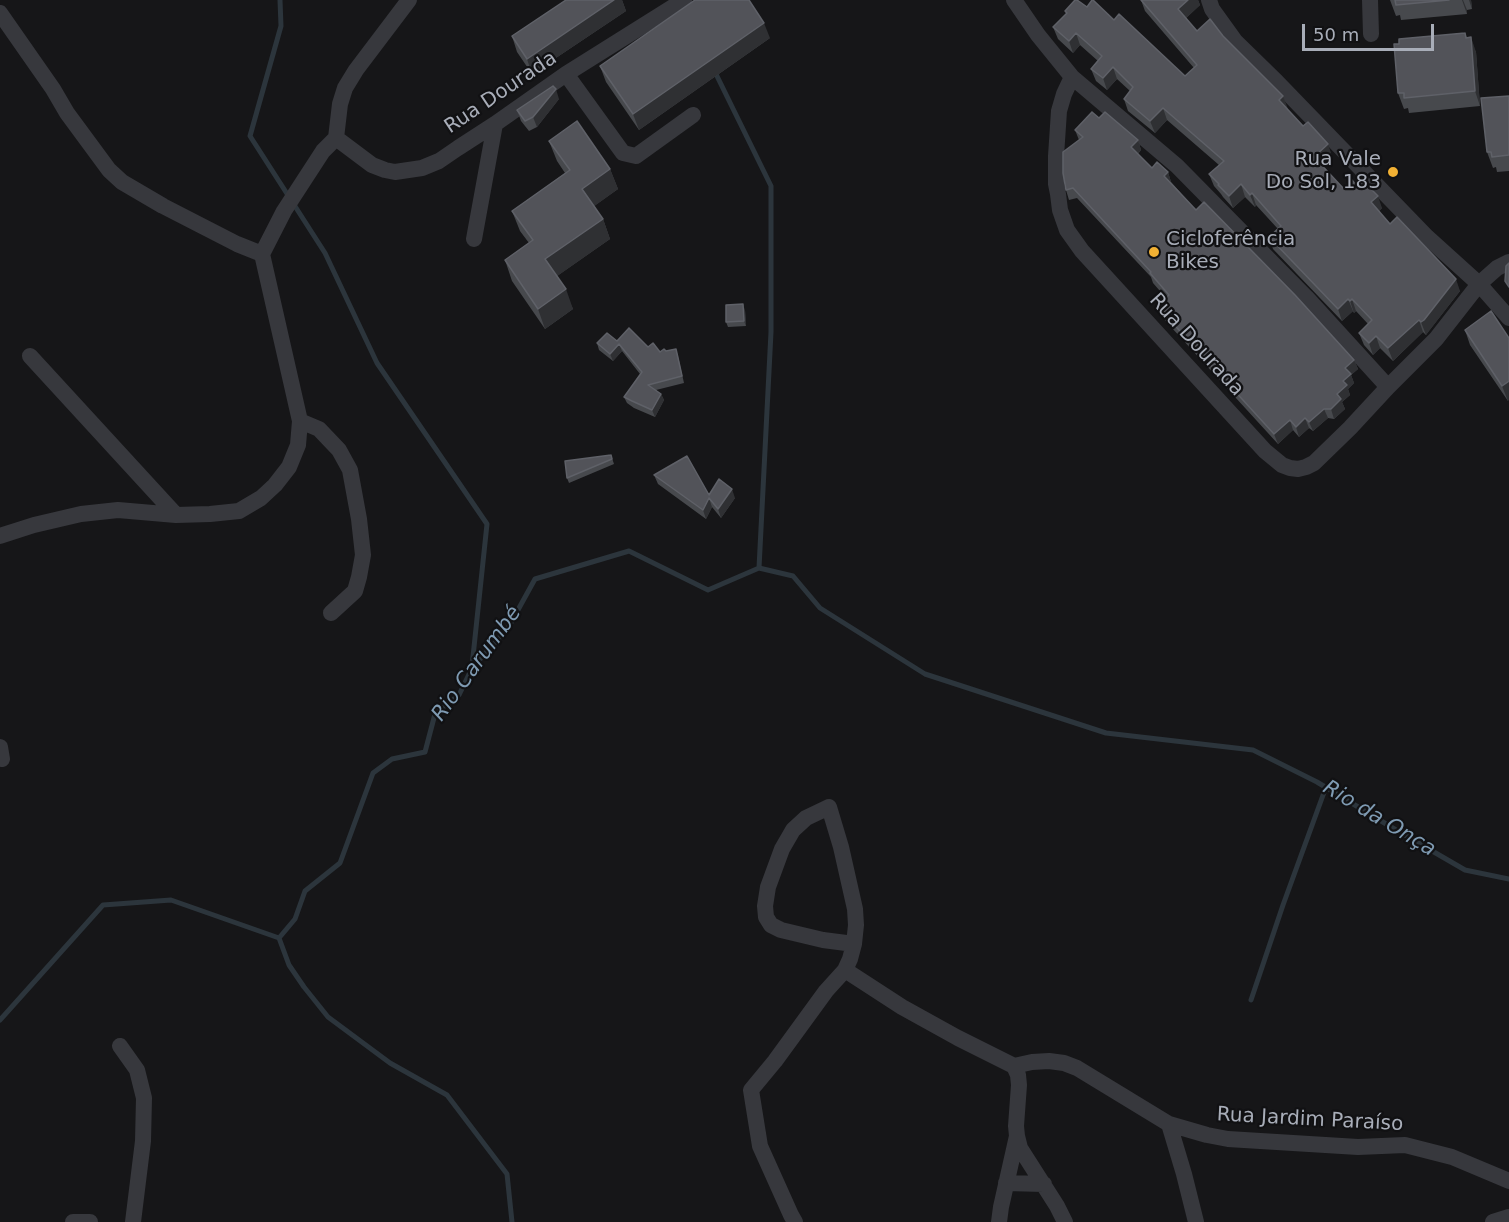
<!DOCTYPE html>
<html>
<head>
<meta charset="utf-8">
<style>
	body { margin:0 }
	#map { position:relative; width:1509px; height:1222px; overflow:hidden; background:#161618; font-family:"DejaVu Sans",sans-serif }
	canvas { display:block }
	.scale { position:absolute; left:1302px; top:24px; width:132px; height:27px; box-sizing:border-box; border:3px solid #a8adb8; border-top:0; padding-left:8px; font-size:18px; line-height:21px; white-space:nowrap; color:#a8adb8; -webkit-text-stroke:4px #111113; paint-order:stroke }
</style>
</head>
<body>
<div id="map">
<canvas width="1509" height="1222"></canvas>
<div class="scale">50 m</div>
</div>
<script>
const context = document.querySelector('canvas').getContext('2d');
context.lineJoin = 'round';
const toPath = rows => new Path2D(rows.map(r => 'M' + r).join(''));
function stroke(path, color, width, dash) { context.strokeStyle = color; context.lineWidth = width; context.lineCap = dash ? 'butt' : 'round'; context.setLineDash(dash || []); context.stroke(path); }
function fill(path, color) { context.fillStyle = color; context.fill(path, 'evenodd'); }
function drawText(font, color, halo, rows, align = 'center') {
  context.font = font + ' "DejaVu Sans",sans-serif'; context.lineWidth = 4.5; context.setLineDash([]); context.textBaseline = 'middle'; context.strokeStyle = halo; context.fillStyle = color; for (const [text, x, y, turn = 0] of rows) {
    context.save(); context.translate(x, y); context.rotate((+turn || 0) * Math.PI / 180); context.textAlign = isNaN(turn) ? turn : align; if (halo) context.strokeText(text, 0, 0); context.fillText(text, 0, 0); context.restore();
  }
}
const stream = toPath([
	[280,0,281,26,250,136,325,253,377,363,487,524,472,666],
	[714,70,771,186,771,332,759,568],
	[759,568,793,576,820,608,925,674,1106,733,1253,750,1317,782,1396,830,1465,870,1509,879],
	[1251,1000,1283,905,1326,787],
	[0,1020,103,905,171,900,279,938],
	[512,1222,507,1174,447,1095,390,1063,328,1017,304,987,289,965,279,938,295,919,305,891,340,863,373,773,392,759,425,752,435,714,459,695,472,668,508,628,535,579,629,551,708,590,759,568]
]);
const minor = toPath([
	[1014,0,1038,35,1072,77,1064,94,1059,111,1056,156,1056,184,1058,194,1060,210,1067,230,1082,251,1265,451,1282,465,1290,468,1298,469,1306,467,1314,463,1350,428,1388,387,1436,339,1479,284,1497,268,1509,262],
	[1209,0,1212,9,1235,41,1277,82,1427,237,1479,284,1509,318],
	[1370,0,1371,34],
	[0,13,53,89,67,113,109,170,122,182,163,206,237,244,262,254],
	[566,74,623,153,636,156,693,115],
	[1072,77,1177,166,1306,297,1388,387],
	[336,138,372,165,385,170,395,172,422,168,439,161,458,148,495,124,566,74,684,0],
	[336,138,340,104,345,88,356,70,409,0],
	[474,239,495,124],
	[30,356,176,515],
	[300,421,319,429,339,450,350,470,359,519,363,555,359,577,355,591,331,613],
	[0,536,34,525,81,514,118,510,176,515,210,514,239,511,261,498,275,485,289,467,298,445,300,421,262,254,284,211,323,151,336,138],
	[0,747,2,759],
	[845,970,902,1007,958,1038,1014,1066,1018,1075,1019,1085,1016,1126,1017,1136,1020,1148,1057,1206,1065,1222],
	[120,1046,137,1070,144,1098,143,1141,133,1222],
	[1014,1066,1032,1062,1049,1061,1064,1063,1077,1068,1169,1124,1207,1135,1228,1139,1358,1147,1405,1145,1452,1157,1509,1181],
	[1169,1124,1184,1174,1196,1222],
	[1006,1183,1044,1184],
	[73,1222,90,1222],
	[795,1222,791,1215,760,1146,751,1090,775,1061,826,991,845,970,850,959,854,944,856,925,855,909,841,847,829,807,806,818,793,830,782,849,768,887,765,906,766,917,771,925,781,930,823,940,854,944],
	[999,1222,1001,1207,1017,1136],
	[1493,1222,1509,1217]
]);
const wall = toPath([
	[566,0,622,0,626,11,532,74,517,52,512,36],
	[1141,0,1198,0,1200,5,1186,18,1197,31,1223,36,1283,96,1287,109,1332,156,1322,165,1343,188,1356,185,1382,208,1379,211,1390,224,1460,291,1428,332,1426,335,1423,332,1393,361,1380,348,1373,355,1364,345,1359,333,1368,324,1356,311,1354,313,1353,311,1342,321,1273,249,1269,237,1278,229,1256,205,1255,207,1245,197,1233,208,1223,197,1221,194,1214,186,1209,174,1219,165,1167,120,1155,133,1128,111,1124,99,1130,91,1117,79,1107,90,1096,81,1091,69,1098,61,1080,45,1073,53,1058,39,1053,27,1066,14,1065,11,1087,7,1114,20,1185,76,1194,68,1145,11],
	[1390,0,1471,0,1472,9,1467,10,1467,14,1401,20,1400,15,1396,16],
	[1465,33,1467,38,1476,52,1480,106,1409,113,1408,108,1404,109,1398,93],
	[770,38,639,130,606,82,600,66],
	[1509,96,1509,171,1497,172,1496,167,1493,168,1487,152],
	[559,99,537,127,529,131,521,121,517,110],
	[1099,118,1138,140,1141,150,1138,154,1152,168,1168,172,1171,182,1196,210,1354,360,1358,369,1351,375,1354,383,1348,389,1350,395,1342,402,1345,409,1334,419,1328,418,1313,431,1309,428,1299,437,1293,430,1278,444,1161,316,1157,306,1166,298,1153,283,1151,277,1077,198,1069,200,1066,190,1079,140,1075,130],
	[549,141,610,169,618,189,594,206,603,219,610,239,557,276,573,309,545,329,512,281,505,260,529,243,520,231,512,211,565,173,557,161],
	[745,310,746,326,728,327,726,322],
	[1465,330,1509,338,1508,401,1470,345],
	[617,341,648,347,660,352,676,349,678,356,684,383,656,390,661,394,664,400,655,417,634,408,627,403,624,397,640,374,622,351,613,361,599,350,597,343],
	[611,455,614,464,569,483,567,478],
	[654,475,709,495,735,498,721,518,712,507,706,519,658,484]
]);
const shadedWall = toPath([
	[614,0,622,0,626,11,532,74,527,59],
	[1188,0,1198,0,1200,5,1183,21,1178,9],
	[1462,0,1463,0,1467,10,1467,14],
	[1469,0,1471,0,1472,9],
	[764,23,770,38,639,130,633,114],
	[1076,33,1080,45,1073,53,1069,41],
	[1471,37,1476,52,1480,106,1475,91],
	[1113,67,1117,79,1107,90,1103,78],
	[556,89,559,99,537,127,533,117],
	[1283,96,1288,109,1284,112,1279,100],
	[1163,108,1167,120,1155,133,1150,121],
	[1138,140,1141,150,1135,157,1131,147],
	[1328,144,1332,156,1318,169,1314,157],
	[610,169,618,189,589,210,582,189],
	[1168,172,1171,182,1168,185,1164,176],
	[1241,184,1245,197,1233,208,1229,196],
	[1252,193,1256,205,1255,207,1250,195],
	[1378,196,1382,208,1375,215,1371,202],
	[603,219,610,239,553,279,545,259],
	[1456,279,1460,291,1426,335,1421,322],
	[566,289,573,309,545,329,538,309],
	[1348,299,1353,311,1342,321,1338,309],
	[1352,299,1356,311,1354,313,1350,301],
	[743,304,745,310,746,326,744,321],
	[1419,320,1423,332,1393,361,1388,348],
	[1376,336,1380,348,1373,355,1369,343],
	[619,344,622,351,613,361,610,354],
	[1354,360,1358,369,1351,375,1354,383,1348,389,1350,395,1342,402,1345,409,1334,419,1331,409,1343,381,1345,368],
	[1509,381,1509,400,1508,401,1502,386],
	[661,394,664,400,655,417,652,410],
	[1324,409,1328,418,1313,431,1309,422],
	[1305,418,1309,428,1299,437,1296,427],
	[1290,420,1293,430,1278,444,1274,434],
	[732,489,735,498,721,518,718,509],
	[709,498,712,507,706,519,703,510]
]);
const building = toPath([
	[566,0,614,0,527,59,512,36,566,0],
	[695,0,749,0,764,23,633,114,600,66,695,0],
	[1075,0,1077,0,1087,7,1092,0,1093,0,1114,20,1119,14,1185,76,1197,65,1141,0,1188,0,1178,9,1197,31,1210,19,1223,36,1283,96,1279,100,1303,126,1308,122,1328,144,1314,157,1343,188,1352,180,1356,185,1362,180,1378,196,1371,202,1390,224,1397,217,1456,279,1424,320,1421,322,1419,320,1388,348,1376,336,1369,343,1359,333,1372,320,1352,299,1350,301,1348,299,1338,309,1269,237,1281,226,1252,193,1250,195,1241,184,1229,196,1218,185,1219,184,1209,174,1224,161,1163,108,1150,121,1124,99,1133,87,1113,67,1103,78,1091,69,1102,56,1076,33,1069,41,1053,27,1067,13,1065,11,1075,0],
	[1395,0,1449,0,1396,5,1395,0],
	[1465,33,1466,38,1471,37,1475,91,1404,98,1404,93,1398,93,1394,44,1399,44,1399,39,1465,33],
	[553,86,556,89,533,117,525,121,517,110,553,86],
	[1509,96,1509,155,1492,157,1491,152,1487,152,1481,98,1509,96],
	[1092,112,1099,118,1105,112,1138,140,1131,147,1152,168,1157,162,1168,172,1164,176,1196,210,1204,202,1295,295,1354,360,1345,368,1351,374,1343,381,1347,385,1337,394,1341,399,1331,409,1324,409,1309,422,1305,418,1296,427,1290,420,1274,434,1157,306,1169,295,1150,273,1151,272,1073,188,1066,190,1063,173,1063,152,1083,137,1075,130,1092,112],
	[577,121,610,169,582,189,603,219,545,259,566,289,538,309,505,260,533,240,512,211,570,170,549,141,577,121],
	[1509,263,1509,287,1505,281,1506,266,1509,263],
	[743,304,744,321,726,322,726,305,743,304],
	[1491,311,1509,338,1509,381,1502,386,1465,330,1491,311],
	[629,328,648,347,653,343,660,352,664,349,666,351,676,349,682,376,648,385,661,394,652,410,632,401,624,397,642,372,619,344,610,354,597,343,607,333,617,341,629,328],
	[611,455,612,459,567,478,565,461,611,455],
	[687,456,709,495,719,479,732,489,718,509,709,498,703,510,654,475,687,456]
]);
const markers = [
	[1393,172,6,"#f2b134"],
	[1154,252,6,"#f2b134"]
];
const streetNames = [
	["Rua Dourada",501,93,-34],
	["Rua Dourada",1196,345,48],
	["Rua Jardim Paraíso",1310,1120,3]
];
const poiNames = [
	["Rua Vale",1381,160],
	["Do Sol, 183",1381,183],
	["Cicloferência",1166,240,"left"],
	["Bikes",1166,263,"left"]
];
const waterNames = [
	["Rio Carumbé",477,664,-54],
	["Rio da Onça",1379,819,31]
];
stroke(stream, '#2c353c', 5);
stroke(minor, '#37383d', 16);
fill(wall, '#47494d');
fill(shadedWall, '#2f3033');
fill(building, '#525359');
stroke(building, '#5f6168', 1.5);
for (const [x, y, r, color] of markers) { const dot = new Path2D(); dot.arc(x, y, r, 0, 2 * Math.PI); context.fillStyle = color; context.fill(dot); stroke(dot, '#111113', 2); }
drawText('20px', '#a8adb8', '#111113', streetNames);
drawText('20px', '#a8adb8', '#111113', poiNames, 'right');
drawText('italic 21px', '#7f9bb3', '#111113', waterNames);
</script>
</body>
</html>
